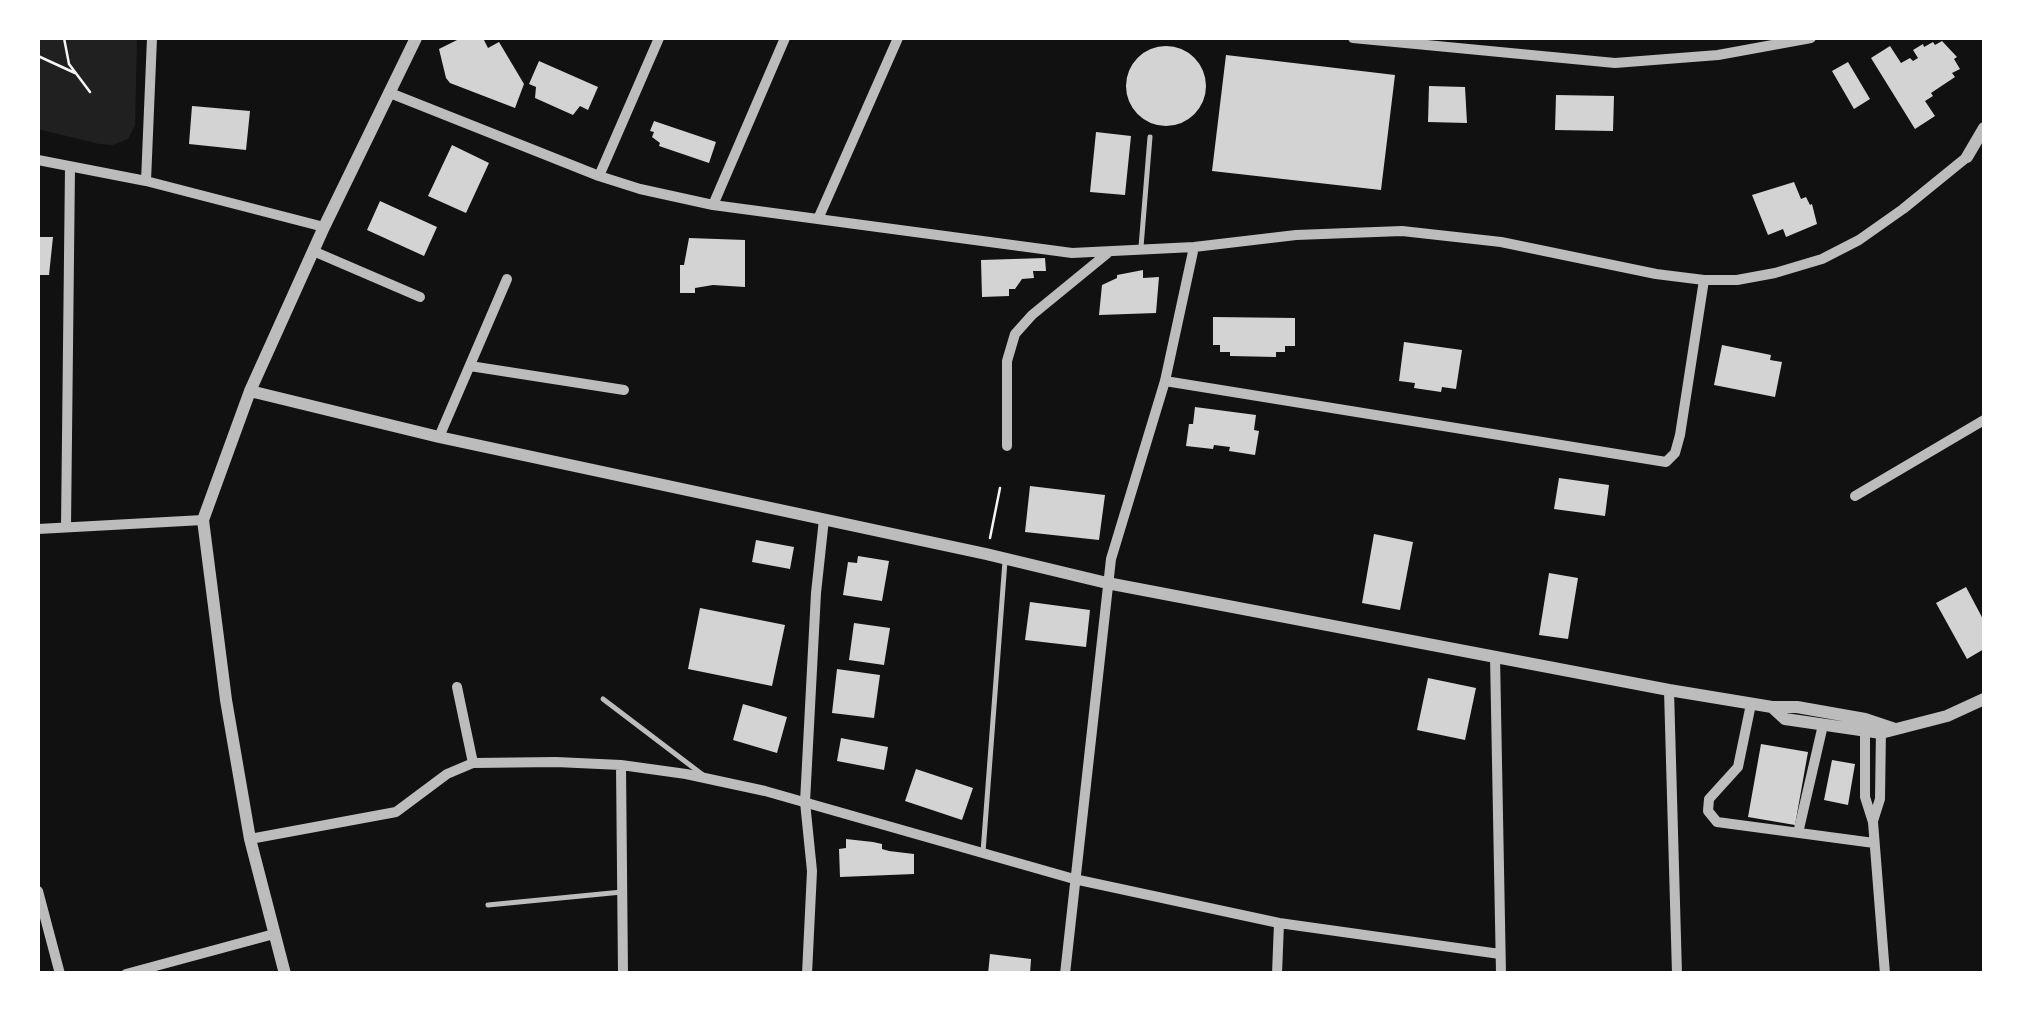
<!DOCTYPE html>
<html>
<head>
<meta charset="utf-8">
<style>
	body { margin:0 }
	#map { position:relative; width:2022px; height:1011px; overflow:hidden; background:#111; font-family:Figtree,sans-serif }
	canvas { display:block }
	.frame { position:absolute; inset:0; border:40px solid #fff; pointer-events:none }
</style>
</head>
<body>
<div id="map">
<canvas width="2022" height="1011"></canvas>
<div class="frame"></div>
</div>
<script>
const context = document.querySelector('canvas').getContext('2d');
context.lineJoin = 'round';
function fill(path, color) { context.fillStyle = color; context.fill(path, 'evenodd'); }
const toPath = rows => new Path2D(rows.map(r => 'M' + r).join(''));
function stroke(path, color, width, dash) { context.strokeStyle = color; context.lineWidth = width; context.lineCap = dash ? 'butt' : 'round'; context.setLineDash(dash || []); context.stroke(path); }
const green = toPath([
	[38,38,137,38,135,125,128,139,113,145,99,144,38,129]
]);
const building = toPath([
	[461,38,483,38,488,48,499,42,524,84,515,108,450,83,446,78,439,49],
	[1942,41,1957,57,1954,59,1960,69,1952,73,1955,77,1931,93,1933,96,1925,101,1935,116,1915,129,1871,58,1890,46,1901,63,1910,58,1913,61,1918,58,1913,50,1923,44,1924,47,1933,42,1935,45],
	'1126 86a40 40 0 1 1 80 0a40 40 0 1 1-80 0Z',
	[1226,55,1395,75,1381,190,1212,171],
	[539,61,598,87,588,110,580,106,573,115,535,98,536,87,529,84],
	[1848,62,1870,99,1854,109,1832,71],
	[1429,86,1465,87,1467,123,1428,122],
	[1556,95,1614,96,1613,131,1555,130],
	[192,106,250,111,246,150,189,144],
	[654,121,716,142,709,163,659,146,660,143,652,137,654,132,650,131],
	[1096,132,1131,136,1125,195,1090,192],
	[452,145,489,163,466,213,428,196],
	[1794,182,1801,199,1806,197,1810,205,1812,204,1817,224,1786,237,1783,229,1768,235,1752,195],
	[380,201,437,227,424,256,367,230],
	[38,237,53,237,49,275,38,275],
	[689,238,745,240,745,287,713,285,695,288,695,293,680,293,680,265,684,265],
	[1045,258,1046,271,1033,271,1034,278,1022,279,1015,289,1009,289,1009,296,982,297,981,260],
	[1143,270,1143,278,1159,277,1156,313,1099,315,1102,285,1117,278,1117,275],
	[1213,317,1295,318,1295,346,1285,346,1285,352,1276,352,1276,357,1230,356,1230,352,1220,352,1220,345,1213,345],
	[1404,342,1462,350,1456,389,1442,387,1441,392,1414,388,1415,383,1399,381],
	[1722,345,1771,355,1770,360,1782,362,1775,397,1714,385],
	[1195,407,1256,415,1254,430,1259,431,1255,455,1229,451,1230,447,1214,445,1213,449,1186,446,1189,424,1193,424],
	[1559,478,1609,485,1605,516,1554,509],
	[1030,486,1105,495,1099,540,1025,532],
	[1374,534,1413,542,1400,610,1362,603],
	[756,540,794,547,790,569,752,562],
	[858,556,889,561,882,601,843,595,848,562,857,563],
	[1549,573,1578,578,1568,639,1539,635],
	[1966,587,1984,621,1984,649,1967,659,1936,603],
	[1030,602,1090,610,1086,647,1025,640],
	[700,608,785,625,772,686,688,669],
	[854,623,890,628,884,665,849,660],
	[837,669,880,675,874,718,832,713],
	[1428,678,1476,688,1465,740,1417,730],
	[743,704,787,717,777,753,733,740],
	[841,738,888,747,884,770,837,761],
	[1761,744,1808,752,1795,825,1748,817],
	[1832,760,1855,764,1848,805,1824,800],
	[916,769,973,788,962,820,905,801],
	[846,839,873,842,882,844,882,849,889,851,914,854,914,874,840,877,839,849,846,848],
	[990,954,1031,959,1030,974,988,974]
]);
const path = toPath([
	[64,38,69,64,90,92],
	[38,56,75,73],
	[990,538,1000,488]
]);
const service = toPath([
	[1141,247,1150,137],
	[603,699,703,775],
	[983,852,1005,561],
	[488,905,622,892]
]);
const minor = toPath([
	[1353,38,1615,63,1718,55,1811,38],
	[390,93,599,176,640,189,713,205,1072,253,1194,247,1296,235,1402,231,1501,242,1656,274,1704,280,1737,280,1775,273,1822,259,1859,240,1903,209,1967,157],
	[38,160,146,181,324,227],
	[599,176,659,38],
	[146,181,152,38],
	[713,205,785,38],
	[818,219,898,38],
	[313,251,420,297],
	[470,366,624,390],
	[1165,381,1666,462,1675,453,1680,435,1704,280],
	[439,437,507,279],
	[1007,446,1007,361,1015,334,1032,315,1109,252],
	[1855,496,1984,420],
	[66,527,70,167],
	[38,529,203,520],
	[1495,656,1501,974],
	[457,687,473,763],
	[1669,690,1677,974],
	[1751,704,1738,767,1709,799,1708,811,1717,822,1874,843],
	[1865,726,1865,797,1873,822,1885,974],
	[621,765,623,974],
	[1873,821,1880,799,1881,729],
	[1798,833,1823,725],
	[250,839,396,812,447,774,473,763,556,762,621,765,686,774,765,791,1074,879,1279,923,1500,954],
	[38,891,60,974],
	[126,974,274,934],
	[807,974,812,871,805,802,816,593,824,519],
	[1065,974,1111,559,1165,381,1194,247],
	[1277,974,1279,923]
]);
const tertiary = toPath([
	[1967,157,1984,128],
	[250,391,439,437,986,554,1107,583,1669,690,1772,707,1797,707,1865,719,1895,729],
	[1772,707,1785,719,1881,733,1947,716,1984,699],
	[285,974,250,839,226,700,203,520,250,391,324,227,416,38]
]);
fill(green, '#202020');
fill(building, '#d3d3d3');
stroke(path, '#f5f5f5', 2.5);
stroke(service, '#bcbcbc', 5);
stroke(minor, '#bcbcbc', 10);
stroke(tertiary, '#bcbcbc', 12);
</script>
</body>
</html>
